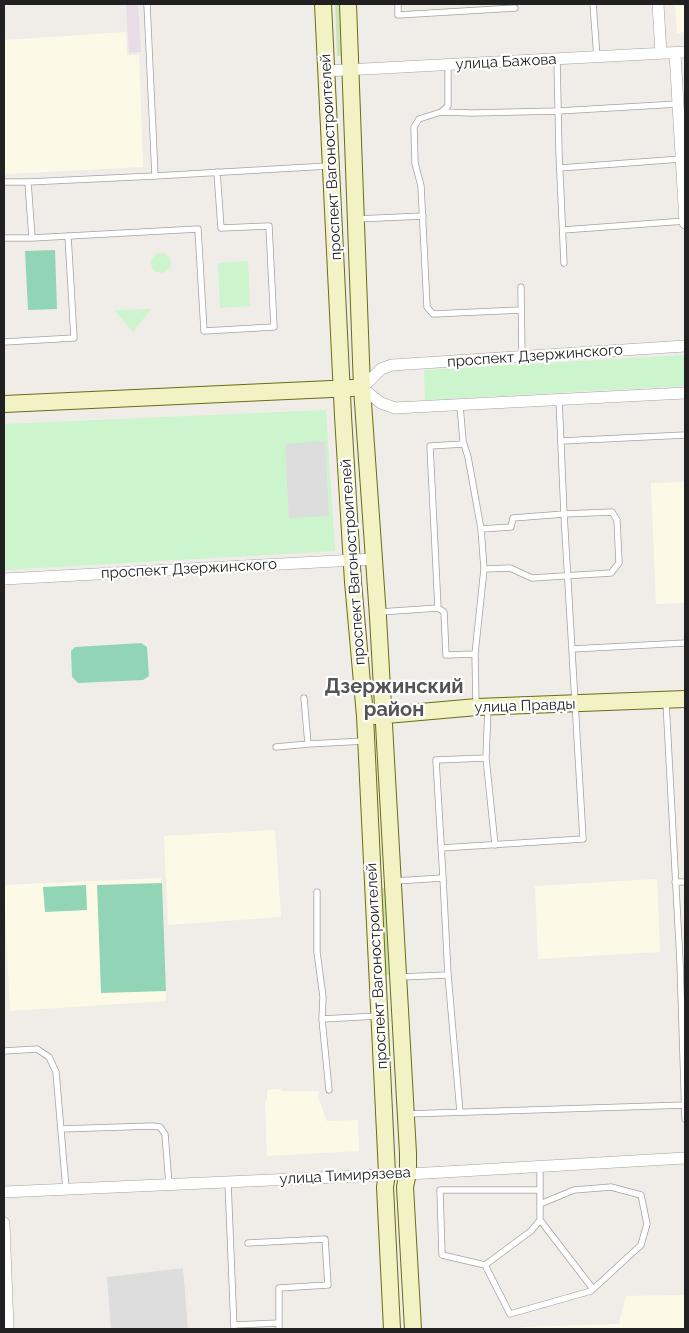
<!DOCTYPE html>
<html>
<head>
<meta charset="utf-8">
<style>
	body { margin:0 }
	#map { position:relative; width:689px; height:1333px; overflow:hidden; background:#f0ede9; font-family:Raleway,sans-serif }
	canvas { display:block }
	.frame { position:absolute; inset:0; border:5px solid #212121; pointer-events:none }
</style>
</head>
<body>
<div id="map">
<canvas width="689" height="1333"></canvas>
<div class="frame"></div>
</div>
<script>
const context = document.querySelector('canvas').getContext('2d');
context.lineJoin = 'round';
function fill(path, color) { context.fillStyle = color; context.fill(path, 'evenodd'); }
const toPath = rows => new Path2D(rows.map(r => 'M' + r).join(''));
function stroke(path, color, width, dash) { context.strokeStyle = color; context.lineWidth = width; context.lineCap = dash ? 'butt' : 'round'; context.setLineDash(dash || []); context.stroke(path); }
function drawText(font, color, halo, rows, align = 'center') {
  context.font = font + ' Raleway,sans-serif'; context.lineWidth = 4.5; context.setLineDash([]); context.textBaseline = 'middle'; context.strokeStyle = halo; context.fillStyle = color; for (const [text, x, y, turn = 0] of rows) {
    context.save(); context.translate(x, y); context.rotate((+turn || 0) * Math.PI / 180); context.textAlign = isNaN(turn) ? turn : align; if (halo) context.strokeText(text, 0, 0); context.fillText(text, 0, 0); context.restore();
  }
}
const industrial = toPath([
	[126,4,138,4,141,52,129,53]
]);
const education = toPath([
	[675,4,685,4,685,32,677,33],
	[126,32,127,55,139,55,143,167,4,174,4,40],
	[685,482,685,603,656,604,651,483],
	[275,830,281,917,168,925,164,836],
	[161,878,166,1001,10,1011,4,885],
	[657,879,660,952,538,959,535,886],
	[281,1089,281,1091,319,1091,318,1097,327,1121,358,1120,359,1151,267,1156,265,1101,267,1101,267,1090],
	[685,1295,685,1329,521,1329,521,1327,619,1324,626,1296]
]);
const grass = toPath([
	[335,4,344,4,347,56,337,56],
	[380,888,388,888,392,975,384,975]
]);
const park = toPath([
	'151 263a10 10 0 1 1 20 0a10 10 0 1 1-20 0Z',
	[248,261,250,306,220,308,218,263],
	[151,309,133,332,114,310],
	[685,355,685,386,425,400,424,370],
	[326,410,335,551,4,570,4,424]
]);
const pitch = toPath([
	[55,250,57,309,28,310,25,251],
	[141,643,147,647,149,676,143,680,78,683,72,677,71,651,75,647],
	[162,883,166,991,101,993,97,885],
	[86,885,87,910,45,912,43,887]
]);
const parking = toPath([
	[325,441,329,516,289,518,285,444],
	[183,1268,188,1329,111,1329,107,1277]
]);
const lane = toPath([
	[147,4,155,176,328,166],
	[398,4,398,15,515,8],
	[593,4,597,57],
	[557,59,559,153,564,263],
	[448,65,448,106,441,112,419,119,414,127,415,163,421,186,427,307,433,314,520,310],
	[441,112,472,113,558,111,678,104],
	[560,168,681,159],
	[155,176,28,182,32,238,198,229,204,331,274,327,269,226,221,228,217,172],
	[4,182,28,182],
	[357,219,423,216],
	[563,230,685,221],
	[4,238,32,238],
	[521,287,522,356],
	[4,342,74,338,68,236],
	[460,405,463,441,468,457,472,479,481,529,484,569,475,654,476,705],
	[561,441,685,435],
	[481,529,511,527,513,518,564,514,612,512,617,520,619,563,611,573,532,578,510,568,484,569],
	[438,608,430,446,464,444],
	[380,612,438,608,444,612,446,655,475,654],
	[572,649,685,643],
	[304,698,308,744,365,741],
	[666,702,680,962,685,1119],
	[276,747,308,744],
	[486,758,495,845],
	[441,848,583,839,564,514,559,399],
	[443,878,448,975],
	[395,881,443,878,436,760,486,758,488,707],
	[675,882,685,882],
	[317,892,317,952,323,997,322,1019,329,1090],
	[400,977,448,975,460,1112],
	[322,1019,378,1016],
	[4,1051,37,1049,49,1057,56,1072,66,1189],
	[407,1114,685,1105],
	[61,1129,152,1126,160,1127,165,1134,169,1185],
	[540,1167,540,1220,531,1231,485,1265,510,1314,591,1291,641,1245,647,1224,641,1195,611,1187,574,1190,540,1204],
	[228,1182,234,1329],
	[540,1220,593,1289],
	[248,1243,325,1239,328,1285,279,1288,279,1323],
	[485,1265,442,1255,440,1190,540,1190],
	[234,1325,279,1323,279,1329]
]);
const street = toPath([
	[658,4,661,53],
	[675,53,685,223],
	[326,71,685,52],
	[685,346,392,365,381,369,362,388,381,403,395,408,685,393],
	[4,579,374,559],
	[4,1192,427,1173,685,1158],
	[4,1223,8,1329]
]);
const secondary = toPath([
	[323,4,343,416,353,582,365,716,387,1174,385,1187,392,1329],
	[348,4,362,388,378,617,408,1153,408,1173,405,1187,413,1329],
	[4,404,353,388],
	[375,716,477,707,685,699]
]);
const streetNames = [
	["улица Бажова",506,62,-3],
	["проспект Вагоностроителей",331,157,-93],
	["проспект Дзержинского",535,356,-4],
	["проспект Вагоностроителей",353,562,-94],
	["проспект Дзержинского",189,569,-3],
	["улица Правды",525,706,-2],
	["проспект Вагоностроителей",377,966,-93],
	["улица Тимирязева",345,1176,-3]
];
const districtNames = [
	["Дзержинский",394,687],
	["район",394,710]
];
fill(industrial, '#e8dce7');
fill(education, '#fcfae6');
fill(grass, '#cfe3b6');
fill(park, '#ccf4cd');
fill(pitch, '#91d5b6');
fill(parking, '#ddd');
stroke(lane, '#a2a2a2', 7);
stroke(street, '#a2a2a2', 12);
stroke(secondary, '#696d13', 18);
stroke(lane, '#fff', 5.5);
stroke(street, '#fff', 11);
stroke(secondary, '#f3f2c4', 16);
drawText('15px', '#212121', '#fff', streetNames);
drawText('bold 20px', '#545454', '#fff', districtNames);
</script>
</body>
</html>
